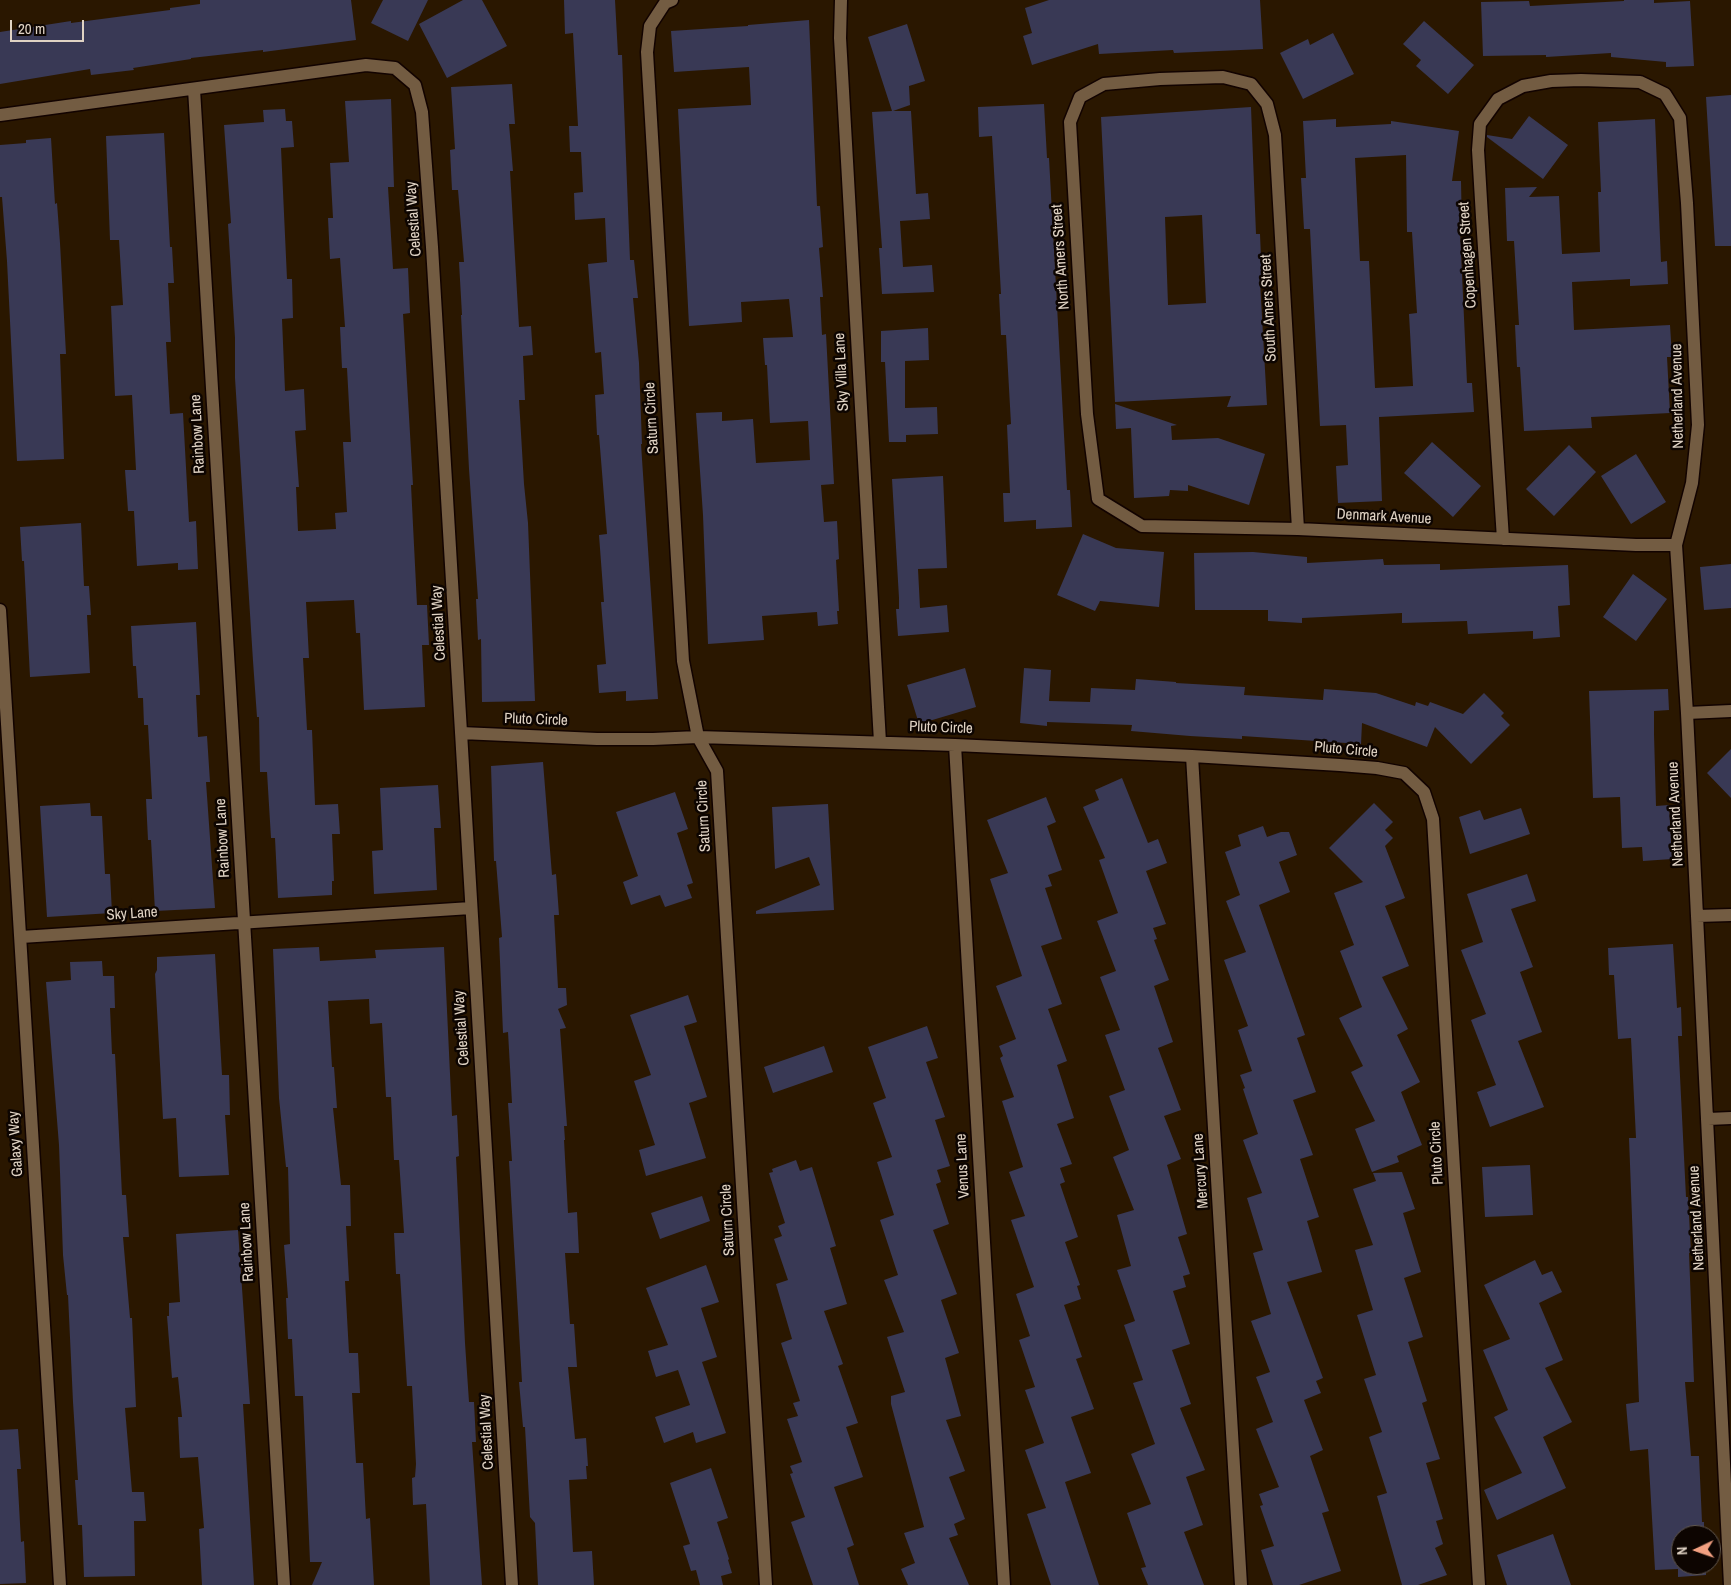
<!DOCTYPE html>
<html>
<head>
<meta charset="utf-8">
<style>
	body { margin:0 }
	#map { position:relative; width:1731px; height:1585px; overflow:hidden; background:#2a1700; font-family:"Archivo Narrow",sans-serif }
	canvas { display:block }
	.north { position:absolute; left:1671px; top:1525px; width:50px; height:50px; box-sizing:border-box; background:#0d0501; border:1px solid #61574f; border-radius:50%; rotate:267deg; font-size:14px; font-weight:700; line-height:20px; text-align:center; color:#e0d3c4 }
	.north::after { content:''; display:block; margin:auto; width:18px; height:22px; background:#f2a081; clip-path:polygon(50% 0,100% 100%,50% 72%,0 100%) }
	.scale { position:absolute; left:10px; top:20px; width:74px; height:22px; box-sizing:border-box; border:2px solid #e0d3c4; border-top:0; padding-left:6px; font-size:15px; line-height:18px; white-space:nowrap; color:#e0d3c4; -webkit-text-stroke:4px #0d0501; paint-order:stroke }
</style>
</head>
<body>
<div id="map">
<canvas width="1731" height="1585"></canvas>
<div class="north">N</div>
<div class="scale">20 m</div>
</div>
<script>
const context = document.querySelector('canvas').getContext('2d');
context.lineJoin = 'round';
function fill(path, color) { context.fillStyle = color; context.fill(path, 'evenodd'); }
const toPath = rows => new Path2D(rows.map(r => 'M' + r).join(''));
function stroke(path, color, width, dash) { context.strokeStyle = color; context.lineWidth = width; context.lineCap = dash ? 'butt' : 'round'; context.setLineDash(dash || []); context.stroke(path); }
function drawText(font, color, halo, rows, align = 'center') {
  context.font = font + ' "Archivo Narrow",sans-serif'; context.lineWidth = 5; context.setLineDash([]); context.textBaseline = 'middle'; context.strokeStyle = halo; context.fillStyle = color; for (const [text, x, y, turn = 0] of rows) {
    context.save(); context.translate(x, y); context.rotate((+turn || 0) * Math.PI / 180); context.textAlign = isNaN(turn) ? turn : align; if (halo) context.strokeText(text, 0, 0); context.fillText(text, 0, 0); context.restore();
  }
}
const building = toPath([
	[200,0,351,0,356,40,263,52,263,50,191,58,191,59,133,68,134,70,91,75,90,69,0,84,0,32,71,21,71,23,170,10,170,8,200,4],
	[383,0,428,0,408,41,371,23],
	[463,0,482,0,507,46,447,78,419,24],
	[564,0,615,0,618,55,622,55,630,260,634,260,638,298,633,298,639,363,642,444,641,444,658,699,626,701,626,691,599,693,597,665,606,664,601,602,604,602,599,535,607,534,599,435,597,435,595,395,604,394,601,352,595,353,588,264,607,262,605,218,575,220,574,193,583,192,581,152,570,152,569,126,578,126,573,33,565,34],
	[1049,0,1260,0,1263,49,1174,53,1173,50,1099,54,1098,44,1032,65,1023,36,1032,33,1025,8],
	[1624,0,1654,0,1654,3,1690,1,1694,66,1666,67,1666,62,1611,57,1611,53,1546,57,1546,55,1483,56,1481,2,1529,1,1530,6,1624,1],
	[809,20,817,206,820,206,823,247,819,248,823,297,820,297,822,335,826,334,834,484,821,485,824,522,837,521,839,559,836,560,839,611,837,611,838,624,818,626,817,612,762,616,764,640,708,644,703,515,696,413,722,412,722,421,753,419,756,463,810,460,808,421,770,423,767,365,765,365,763,338,793,337,789,299,741,302,742,322,689,326,678,109,751,105,749,67,674,72,671,31,748,26,748,25],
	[1424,21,1474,65,1448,94,1416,66,1421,60,1403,44],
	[907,24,925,81,909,86,910,105,893,111,911,111,916,194,928,193,930,219,900,221,903,267,932,265,934,292,882,294,879,248,882,248,872,112,892,111,868,37],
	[1333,33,1354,74,1303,99,1280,53,1308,39,1310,45],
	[512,84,515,124,509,124,513,171,510,171,519,327,531,326,533,355,523,356,525,400,519,400,524,484,528,523,535,701,482,702,481,639,478,640,476,599,478,599,469,469,461,315,462,315,459,262,464,262,458,190,452,190,450,150,455,149,451,87],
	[1731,95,1731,246,1715,246,1706,97],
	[391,99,394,187,388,187,393,269,408,268,410,313,403,314,413,485,411,485,417,605,427,605,429,645,422,645,425,707,364,710,360,633,356,633,354,600,306,602,309,658,303,658,307,730,312,730,315,805,338,804,340,834,332,834,334,881,332,881,332,895,278,898,275,838,271,838,267,772,260,772,259,717,257,717,253,661,235,378,235,338,228,224,231,223,224,125,264,122,263,110,285,109,286,121,292,121,294,147,281,148,287,279,292,279,293,318,282,319,285,391,304,389,306,430,295,431,299,487,296,487,298,531,336,529,335,513,347,512,343,442,351,442,347,368,342,368,340,327,345,327,340,258,330,259,328,218,333,218,330,163,349,162,345,101],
	[1044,104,1047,158,1049,158,1067,490,1070,490,1072,527,1036,529,1036,520,1004,522,1003,493,1010,493,1007,425,1011,424,1006,335,1001,335,999,294,1001,294,992,136,979,137,978,107],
	[1251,107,1256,234,1260,234,1262,282,1260,282,1267,405,1227,407,1231,396,1115,402,1101,117],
	[1202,215,1206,303,1168,305,1165,217],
	[1529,116,1568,145,1543,179,1487,137,1487,135,1512,139],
	[1336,119,1336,127,1391,124,1391,121,1459,131,1452,181,1461,181,1462,231,1460,231,1467,383,1472,383,1474,412,1379,417,1382,501,1338,503,1336,466,1348,465,1346,425,1320,426,1310,229,1304,229,1301,178,1306,178,1303,121],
	[1406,155,1407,232,1412,232,1417,313,1409,314,1413,386,1375,388,1369,261,1360,261,1355,158],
	[1655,119,1661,262,1667,261,1668,284,1630,286,1630,279,1572,282,1574,330,1670,325,1672,357,1667,357,1670,413,1591,417,1592,428,1524,431,1520,367,1517,367,1515,325,1519,325,1514,241,1507,241,1505,188,1537,187,1529,197,1559,196,1562,254,1600,252,1598,192,1601,192,1598,122],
	[164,133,170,247,172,247,174,283,168,283,171,342,166,342,170,414,183,413,189,522,196,521,198,569,178,570,178,563,137,566,134,511,128,511,125,470,136,470,132,395,115,396,111,306,123,305,119,240,110,240,106,136],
	[51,138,55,204,57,203,60,243,66,354,60,354,64,459,17,461,7,261,2,197,0,197,0,145,26,143,26,140],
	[928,328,929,360,905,361,905,408,937,407,938,434,906,435,906,442,889,442,885,362,881,362,881,331],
	[1115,404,1177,425,1171,426,1172,440,1218,438,1265,454,1249,505,1188,485,1188,491,1170,490,1169,496,1134,498,1131,428,1116,429],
	[1432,442,1481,486,1453,517,1404,473],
	[1569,445,1596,472,1554,516,1526,489],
	[1636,454,1666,502,1631,524,1601,476],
	[943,476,947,568,918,569,920,608,947,605,949,632,898,636,896,609,899,609,899,598,892,479],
	[81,523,84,586,89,586,91,615,87,615,90,673,30,677,24,561,22,561,20,527],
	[1083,534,1116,548,1164,552,1159,607,1100,601,1095,611,1057,595],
	[1253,552,1307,557,1307,563,1383,559,1384,565,1440,564,1440,570,1568,565,1570,605,1558,606,1560,637,1533,639,1533,631,1468,634,1467,621,1402,623,1402,613,1302,618,1302,623,1268,621,1268,610,1195,610,1194,553],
	[1731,564,1731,608,1704,610,1700,567],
	[1633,574,1667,599,1636,641,1603,617],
	[196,622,200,695,196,695,198,737,207,736,210,782,206,782,215,908,155,911,151,840,148,840,146,799,152,799,148,725,144,725,143,698,138,698,136,666,133,666,131,626],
	[965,668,976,707,919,724,907,685],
	[1024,668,1051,670,1049,701,1090,702,1091,688,1135,690,1136,679,1176,682,1176,683,1245,687,1244,695,1323,700,1324,689,1376,693,1415,706,1416,702,1428,706,1430,702,1463,714,1484,693,1504,713,1501,716,1510,725,1471,764,1435,727,1427,747,1362,723,1361,744,1242,736,1242,739,1190,736,1131,731,1132,725,1047,722,1047,726,1020,723],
	[1668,689,1669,710,1654,711,1654,734,1656,806,1669,805,1672,859,1643,861,1642,847,1622,848,1620,797,1593,798,1589,691],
	[1731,749,1731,798,1707,773],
	[543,762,552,875,556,874,559,915,554,915,558,988,566,988,567,1005,558,1009,566,1028,560,1029,567,1126,564,1126,565,1140,564,1140,568,1213,577,1212,579,1253,565,1253,570,1324,574,1324,577,1367,568,1367,575,1439,586,1438,588,1466,586,1466,587,1479,569,1480,573,1552,592,1551,594,1585,538,1585,535,1523,530,1517,525,1427,523,1427,519,1382,522,1382,509,1161,512,1161,508,1103,512,1103,508,1032,503,1033,499,938,502,937,496,861,494,861,491,766],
	[1122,778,1148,843,1158,839,1167,863,1146,871,1166,924,1153,928,1157,939,1154,940,1169,980,1154,986,1173,1042,1158,1048,1181,1110,1164,1116,1181,1159,1167,1165,1187,1234,1178,1237,1190,1274,1183,1276,1186,1287,1173,1291,1190,1344,1172,1350,1191,1404,1180,1408,1205,1470,1186,1477,1203,1525,1184,1532,1204,1585,1148,1585,1141,1568,1146,1567,1127,1513,1151,1504,1131,1454,1155,1444,1133,1383,1143,1380,1124,1325,1135,1321,1117,1270,1131,1266,1117,1215,1134,1210,1113,1157,1129,1150,1109,1096,1125,1090,1105,1035,1120,1030,1100,977,1116,971,1097,921,1118,913,1099,860,1105,858,1083,807,1099,800,1095,790],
	[438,785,441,828,434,828,437,890,374,894,372,851,383,850,380,788],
	[675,792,688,829,677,833,693,883,687,885,692,898,665,907,660,895,631,905,623,882,638,876,616,812],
	[1046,797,1056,822,1047,826,1062,870,1048,875,1052,886,1045,888,1062,939,1041,946,1062,1004,1048,1009,1067,1061,1057,1065,1074,1118,1057,1124,1072,1164,1060,1168,1065,1182,1060,1184,1078,1237,1065,1242,1080,1285,1077,1286,1081,1299,1064,1305,1082,1357,1076,1359,1094,1409,1071,1417,1091,1473,1065,1482,1099,1585,1051,1585,1027,1514,1046,1508,1025,1450,1044,1443,1025,1390,1035,1387,1019,1340,1030,1336,1016,1294,1034,1287,1011,1220,1025,1216,1009,1172,1023,1167,1002,1101,1014,1097,1000,1058,1003,1056,999,1046,1016,1039,996,986,1022,976,990,879,1008,873,987,820],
	[90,803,91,816,102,816,105,874,110,874,112,913,47,917,40,806],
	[1374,803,1393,822,1385,830,1393,838,1385,846,1405,898,1385,906,1409,966,1382,977,1408,1029,1397,1035,1420,1082,1401,1092,1422,1145,1397,1156,1399,1162,1372,1172,1355,1129,1375,1121,1351,1072,1363,1066,1339,1018,1362,1007,1340,951,1354,945,1334,893,1363,882,1329,848],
	[828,804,834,910,756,914,756,911,820,885,809,857,775,869,772,807],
	[1521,808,1530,834,1470,854,1459,817,1480,810,1484,820],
	[1263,826,1267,837,1281,832,1289,832,1297,855,1279,862,1290,892,1259,905,1305,1035,1297,1038,1316,1092,1293,1100,1313,1155,1300,1159,1319,1217,1307,1221,1322,1272,1287,1282,1323,1378,1316,1381,1321,1393,1304,1400,1323,1450,1310,1456,1329,1511,1322,1513,1341,1571,1299,1585,1273,1585,1261,1550,1274,1546,1260,1506,1263,1505,1259,1494,1279,1487,1256,1429,1273,1422,1256,1377,1270,1372,1251,1321,1271,1314,1253,1253,1263,1250,1247,1198,1262,1193,1243,1140,1258,1134,1243,1089,1245,1088,1240,1075,1252,1071,1238,1030,1248,1026,1224,960,1246,952,1226,901,1240,895,1225,852,1241,846,1238,835],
	[1527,874,1536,901,1511,909,1533,967,1520,972,1542,1032,1518,1041,1544,1107,1490,1127,1477,1092,1496,1085,1471,1020,1486,1014,1461,950,1483,942,1467,894],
	[1673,944,1677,1008,1681,1007,1682,1036,1678,1036,1686,1197,1688,1197,1691,1252,1689,1253,1694,1382,1685,1382,1691,1456,1699,1456,1702,1522,1704,1522,1704,1535,1681,1535,1681,1565,1706,1565,1706,1575,1678,1577,1678,1569,1655,1570,1648,1449,1630,1451,1626,1404,1639,1402,1629,1138,1636,1138,1631,1038,1618,1039,1614,975,1609,975,1608,948],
	[319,947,320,961,376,958,375,950,444,947,452,1116,457,1115,459,1156,456,1157,465,1343,469,1402,474,1402,476,1442,472,1442,482,1585,430,1585,426,1504,413,1505,412,1478,415,1477,416,1464,412,1386,407,1386,400,1274,396,1274,394,1233,404,1233,399,1160,394,1160,391,1097,386,1097,382,1023,370,1024,369,999,328,1001,332,1067,334,1067,337,1108,333,1108,341,1185,350,1185,351,1226,346,1226,349,1281,345,1281,349,1353,358,1353,360,1393,352,1393,356,1463,363,1463,366,1519,370,1518,374,1585,312,1585,322,1562,310,1562,303,1396,295,1396,292,1339,288,1339,286,1298,288,1298,284,1245,290,1244,288,1167,286,1167,279,1098,273,949],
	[215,954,222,1075,229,1075,230,1115,225,1115,229,1175,179,1177,176,1118,163,1119,155,974,157,970,157,957],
	[102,961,103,976,114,976,115,1008,110,1008,112,1054,115,1054,122,1195,126,1195,129,1237,123,1237,130,1318,132,1318,136,1407,125,1408,132,1492,144,1492,146,1521,134,1521,135,1576,84,1577,82,1525,78,1525,75,1480,78,1480,73,1402,68,1295,67,1295,63,1255,59,1145,46,982,71,980,70,962],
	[688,995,697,1022,684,1026,707,1097,689,1103,706,1158,646,1176,639,1150,655,1145,634,1081,651,1075,630,1015],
	[927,1026,938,1058,926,1062,945,1117,935,1120,950,1166,937,1170,941,1182,936,1184,949,1224,933,1230,957,1294,941,1300,959,1353,945,1358,961,1416,946,1420,965,1471,949,1477,965,1519,954,1524,958,1535,949,1538,969,1585,908,1585,901,1569,915,1563,904,1533,924,1527,891,1404,891,1396,905,1392,887,1337,904,1332,884,1280,898,1275,880,1220,894,1215,877,1162,892,1157,873,1103,886,1098,868,1047],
	[824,1046,833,1072,773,1093,764,1067],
	[796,1160,800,1171,812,1167,836,1246,830,1248,847,1304,824,1311,843,1364,838,1366,858,1423,846,1427,863,1477,834,1487,854,1545,847,1548,859,1585,813,1585,791,1522,805,1517,790,1474,793,1473,790,1466,802,1462,787,1419,798,1416,793,1403,800,1401,781,1343,792,1339,776,1284,788,1280,774,1239,782,1236,778,1226,785,1223,769,1173,773,1172,772,1169],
	[1530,1165,1533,1215,1485,1217,1482,1167],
	[1402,1172,1415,1209,1403,1213,1421,1272,1404,1278,1423,1337,1408,1342,1427,1401,1422,1403,1440,1459,1426,1463,1443,1519,1436,1521,1443,1544,1435,1548,1447,1575,1418,1585,1402,1585,1377,1496,1387,1493,1369,1437,1382,1432,1364,1379,1376,1375,1357,1315,1373,1310,1355,1250,1373,1245,1353,1189,1376,1181,1373,1173],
	[702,1196,710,1221,660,1239,651,1213],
	[238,1230,250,1404,243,1404,254,1585,202,1585,199,1529,204,1528,198,1457,180,1458,178,1417,182,1417,178,1377,172,1378,167,1316,169,1316,169,1303,180,1302,176,1234],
	[1535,1260,1542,1275,1552,1271,1562,1292,1539,1303,1563,1360,1545,1368,1572,1422,1543,1437,1566,1488,1497,1520,1484,1490,1522,1473,1494,1417,1508,1410,1483,1350,1510,1339,1484,1285],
	[706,1265,719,1302,701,1308,717,1357,702,1362,726,1433,696,1443,693,1432,664,1443,655,1417,690,1405,678,1370,656,1377,648,1351,668,1345,646,1288],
	[18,1429,21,1469,17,1469,21,1542,24,1541,26,1583,0,1584,0,1430],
	[711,1468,728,1518,717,1522,729,1559,728,1560,732,1573,721,1576,723,1585,700,1585,696,1570,691,1571,683,1546,690,1544,670,1483],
	[1553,1534,1571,1585,1507,1585,1497,1555]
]);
const minor = toPath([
	[672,0,665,3,650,26,647,52,683,661,698,737,717,771,766,1585],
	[841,0,840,38,880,742],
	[194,89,284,1585],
	[0,115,366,65,395,68,415,85,422,112,432,247,512,1585],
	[1298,529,1275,135,1267,104,1251,84,1223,77,1160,79,1104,84,1080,97,1070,122,1087,414,1098,499,1142,526,1298,529,1636,545,1676,545],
	[1503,539,1482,217,1478,150,1480,124,1498,99,1523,86,1551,81,1581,80,1640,82,1665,94,1680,118,1687,203,1698,425,1692,483,1676,545,1687,713,1730,1585],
	[0,610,60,1585],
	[1687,713,1731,711],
	[461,733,597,739,653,739,698,737,955,745,1192,756,1340,765,1377,768,1404,773,1424,792,1433,819,1479,1585],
	[955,745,1004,1585],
	[1192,756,1241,1585],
	[1697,916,1731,915],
	[21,937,471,908],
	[1708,1119,1731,1118]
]);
const streetNames = [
	["Celestial Way",414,219,-94],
	["Copenhagen Street",1468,255,-94],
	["North Amers Street",1061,257,-94],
	["South Amers Street",1269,308,-93],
	["Sky Villa Lane",842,372,-93],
	["Netherland Avenue",1678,396,-91],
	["Saturn Circle",652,418,-93],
	["Rainbow Lane",198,434,-93],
	["Denmark Avenue",1384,517,3],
	["Celestial Way",439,623,-93],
	["Pluto Circle",536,720,2],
	["Pluto Circle",941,728,2],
	["Pluto Circle",1346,750,5],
	["Netherland Avenue",1676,814,-93],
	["Saturn Circle",704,816,-93],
	["Rainbow Lane",223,838,-93],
	["Sky Lane",132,914,-4],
	["Celestial Way",462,1028,-94],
	["Galaxy Way",16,1144,-94],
	["Pluto Circle",1437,1153,-93],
	["Venus Lane",963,1166,-93],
	["Mercury Lane",1201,1171,-94],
	["Netherland Avenue",1697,1218,-93],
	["Saturn Circle",728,1220,-93],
	["Rainbow Lane",247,1242,-93],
	["Celestial Way",487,1432,-93]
];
fill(building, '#393955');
stroke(minor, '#120300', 15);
stroke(minor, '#735c42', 12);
drawText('15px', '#e0d3c4', '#0d0501', streetNames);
</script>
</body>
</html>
